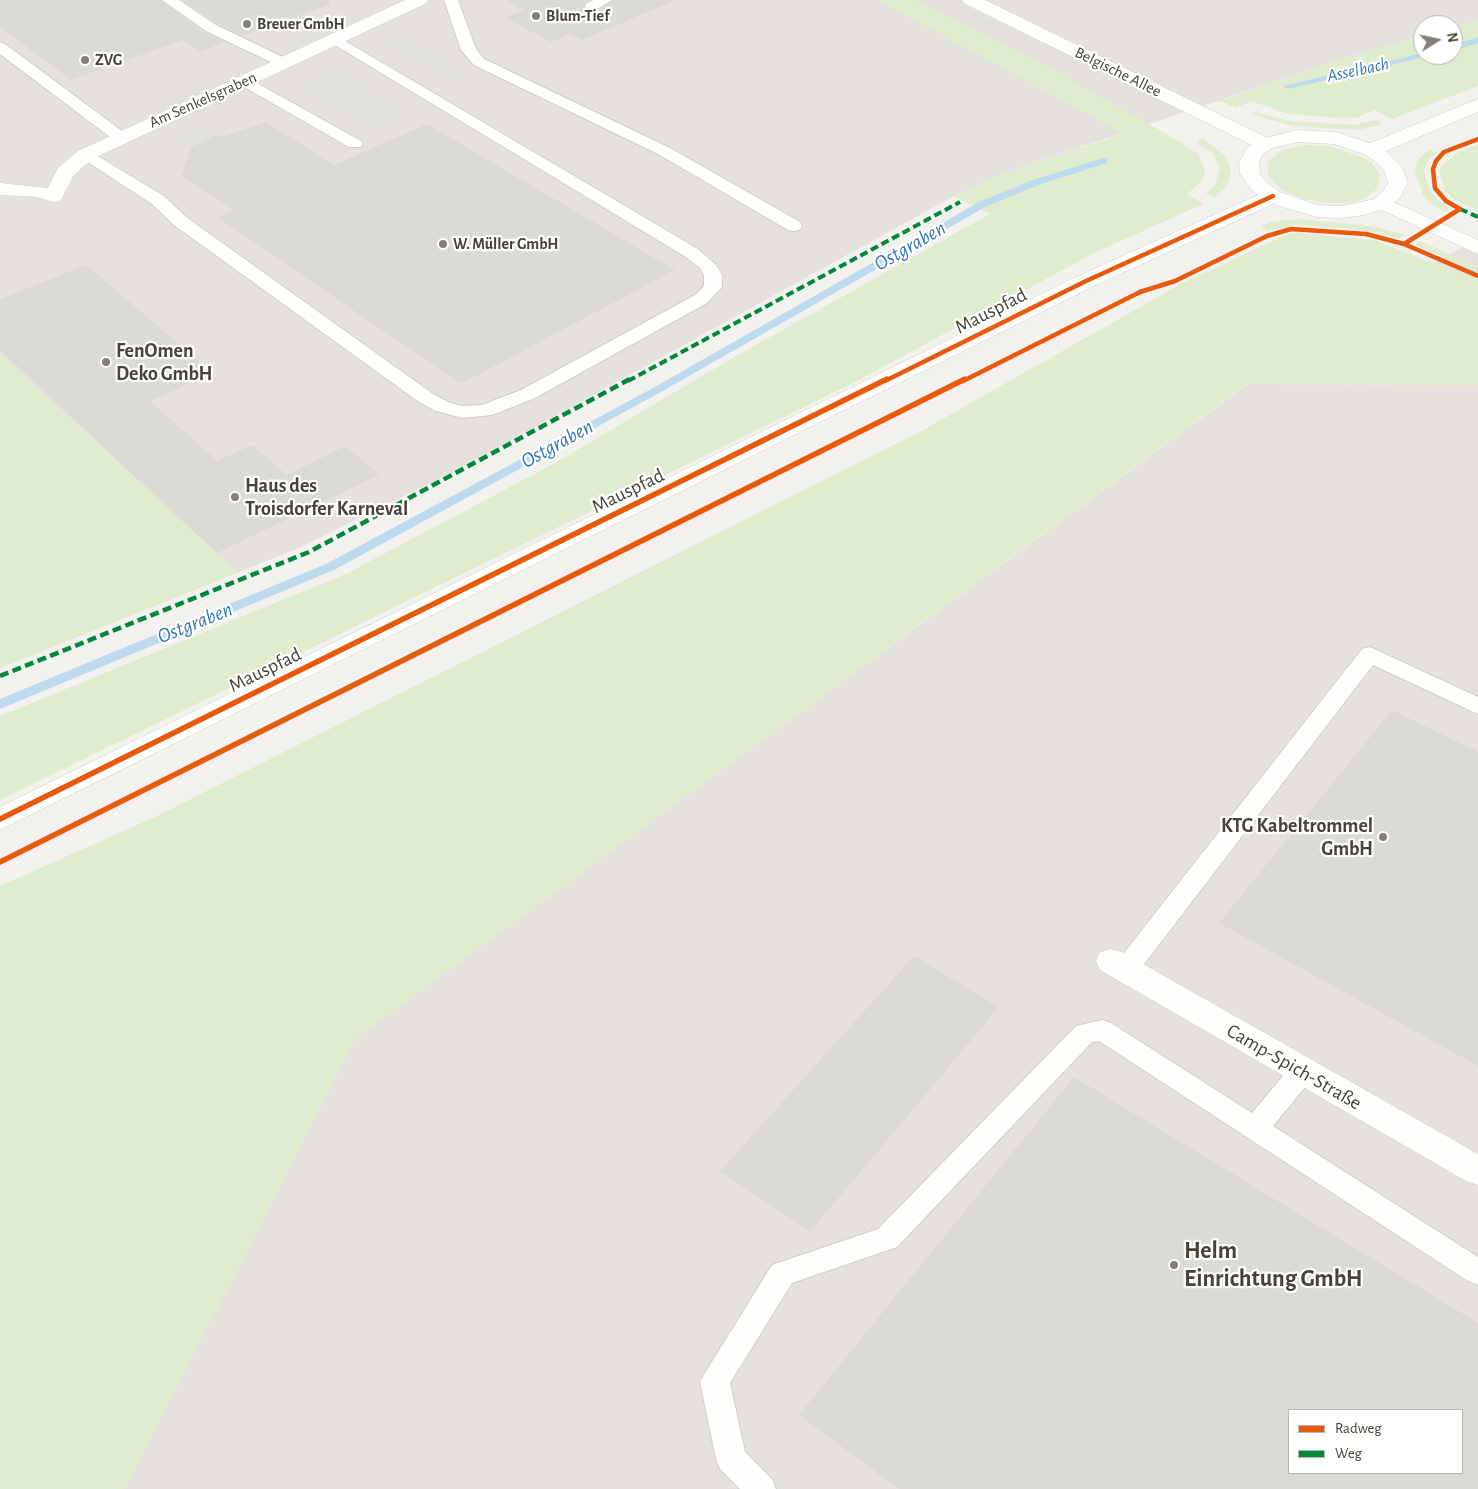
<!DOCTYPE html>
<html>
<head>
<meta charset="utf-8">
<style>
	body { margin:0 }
	#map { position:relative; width:1478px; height:1489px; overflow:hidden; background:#f2f1ed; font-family:"Alegreya Sans",sans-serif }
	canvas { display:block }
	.legend { position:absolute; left:1288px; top:1409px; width:175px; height:65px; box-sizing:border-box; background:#fff; border:1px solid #b6b4af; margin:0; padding:6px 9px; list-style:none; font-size:15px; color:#484338 }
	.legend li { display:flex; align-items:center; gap:10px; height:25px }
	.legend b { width:25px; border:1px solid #b6b4af }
	.north { position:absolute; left:1413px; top:15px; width:50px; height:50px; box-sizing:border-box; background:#fff; border:1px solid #b6b4af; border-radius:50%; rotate:80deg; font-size:14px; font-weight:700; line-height:20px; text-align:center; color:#484338 }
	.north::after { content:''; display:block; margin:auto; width:18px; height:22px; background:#848077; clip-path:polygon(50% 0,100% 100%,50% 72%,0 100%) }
</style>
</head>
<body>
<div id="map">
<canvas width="1478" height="1489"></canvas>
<ul class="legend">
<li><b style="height:6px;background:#e8590c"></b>Radweg</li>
<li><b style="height:6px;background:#00873e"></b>Weg</li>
</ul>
<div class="north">N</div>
</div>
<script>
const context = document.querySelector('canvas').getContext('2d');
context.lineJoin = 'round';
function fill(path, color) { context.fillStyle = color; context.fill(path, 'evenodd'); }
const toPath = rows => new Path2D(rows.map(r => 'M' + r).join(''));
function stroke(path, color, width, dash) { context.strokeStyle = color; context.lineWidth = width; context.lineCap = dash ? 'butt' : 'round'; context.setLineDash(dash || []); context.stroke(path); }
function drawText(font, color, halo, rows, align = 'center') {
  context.font = font + ' "Alegreya Sans",sans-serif'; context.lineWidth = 4.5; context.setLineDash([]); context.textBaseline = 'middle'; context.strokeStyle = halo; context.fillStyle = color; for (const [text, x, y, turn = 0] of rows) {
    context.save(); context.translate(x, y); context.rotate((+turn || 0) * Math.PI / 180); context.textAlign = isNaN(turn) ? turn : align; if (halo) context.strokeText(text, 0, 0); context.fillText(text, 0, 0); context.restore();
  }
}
const industrial = toPath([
	[0,0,1478,0,1478,20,1453,28,1453,25,1423,25,1423,36,1345,58,1001,174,954,196,459,469,301,547,237,573,0,354],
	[1478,239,1478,280,1434,263],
	[1248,384,1478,385,1478,1489,124,1489,356,1038],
	[1289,1410,1462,1410,1462,1473,1289,1473]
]);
const green = toPath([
	[876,0,913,0,1059,73,1180,142,1198,154,1204,167,1205,175,1202,181,1187,194,1203,204,1096,252,853,383,0,800,0,716,346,574,555,463,736,356,990,214,954,196,1001,174,1120,135,1116,130,987,59],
	[1478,20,1478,86,1392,119,1374,110,1358,117,1342,118,1289,114,1251,101,1236,108,1220,101,1345,58,1423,36,1423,55,1453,55,1453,28],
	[1255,112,1290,121,1355,125,1376,120,1382,124,1358,130,1293,126,1251,114],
	[1203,139,1226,157,1231,171,1227,186,1214,198,1206,193,1215,185,1220,168,1212,153,1196,142],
	[1478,144,1478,211,1453,199,1445,191,1439,170,1446,162,1459,152],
	[1306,145,1330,146,1364,158,1372,163,1380,176,1377,189,1364,199,1354,202,1329,203,1304,199,1282,190,1269,177,1267,164,1270,159,1284,149],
	[1429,149,1437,153,1430,158,1424,170,1429,189,1439,201,1450,208,1445,212,1430,203,1423,195,1415,171,1417,161],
	[1299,219,1370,226,1406,235,1399,238,1359,229,1295,225,1267,231,1261,226,1274,221],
	[1295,233,1373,240,1478,280,1478,385,1247,384,356,1038,124,1489,0,1489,0,886,155,817,925,429,1179,285,1285,235],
	[1420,241,1478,267,1478,271,1415,245],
	[0,354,40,391,237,573,0,668]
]);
const parking = toPath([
	[937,0,950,0,1006,27,999,31],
	[354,14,367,15,294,49,276,49],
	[1016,33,1092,69,1084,73,1010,36],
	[399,34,468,73,449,81,380,42],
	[333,66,395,102,413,113,372,131,292,83],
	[206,82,218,84,159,111,145,109],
	[207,121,223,131,189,146,172,136]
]);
const stream = toPath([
	[1478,37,1478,43,1453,51,1453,45,1478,37],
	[1423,53,1433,55,1288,89,1283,86,1423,53],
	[1103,158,1107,159,1107,163,1041,184,987,206,661,392,334,570,0,709,0,699,326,564,653,388,979,202,1033,180,1103,158]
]);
const building = toPath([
	[0,0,160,0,205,33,225,42,199,52,183,40,71,80,0,27],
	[182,0,329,0,329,5,243,36,217,23],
	[505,0,589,0,583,5,587,11,598,11,614,0,676,0,582,40,570,34,551,42,505,18,524,10],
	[266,122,334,165,427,124,675,270,461,384,217,217,233,210,181,176,191,147,214,136,225,136],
	[86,265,213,373,150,401,217,461,252,445,287,475,345,446,379,475,217,553,0,350,0,299],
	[1392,710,1478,752,1478,1066,1219,923],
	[914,956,999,1007,810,1232,720,1171],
	[1074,1077,1478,1323,1478,1489,899,1489,799,1415],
	[1289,1410,1462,1410,1462,1473,1289,1473]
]);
const service = toPath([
	[162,0,179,0,216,25,289,60,292,63,289,66,279,66,206,31,162,0],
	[444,0,458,0,476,49,484,59,670,148,800,222,802,226,800,230,794,231,788,230,658,154,474,65,461,50,444,0],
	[593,0,612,0,597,9,587,9,585,6,587,3,593,0],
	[335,35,698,249,716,265,722,275,722,287,707,303,535,398,492,415,463,418,436,411,419,402,174,225,152,204,77,155,85,150,91,152,164,196,186,217,433,394,450,403,463,406,482,405,521,390,695,295,704,286,704,275,700,268,686,257,330,42,328,39,335,35],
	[0,42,5,44,126,134,128,137,126,140,114,140,0,54,0,42],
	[244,76,361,141,363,144,361,147,349,147,239,84,236,81,239,78,244,76],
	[1370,647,1478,697,1478,714,1373,665,1135,976,1126,979,1117,976,1114,969,1117,962,1362,649,1370,647],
	[1102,1020,1111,1023,1252,1113,1293,1064,1302,1061,1311,1064,1315,1072,1311,1080,1273,1126,1478,1257,1478,1285,1468,1281,1099,1041,1092,1042,897,1247,792,1283,730,1383,745,1452,772,1479,776,1489,740,1489,720,1469,716,1459,700,1381,772,1265,878,1229,1076,1026,1102,1020]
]);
const minor = toPath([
	[405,0,428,0,425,4,92,159,74,175,61,200,54,202,36,197,0,195,0,183,48,188,58,168,78,151,405,0],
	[962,0,985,0,1272,140,1275,144,1272,148,1258,148,965,4,962,0],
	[1382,197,1478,240,1478,254,1375,207,1372,203,1375,199,1382,197],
	[1111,949,1122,952,1478,1154,1478,1185,1466,1181,1100,970,1096,961,1100,952,1111,949]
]);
const tertiary = toPath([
	[1478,99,1478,112,1386,151,1402,167,1408,183,1400,197,1389,207,1364,215,1342,218,1317,217,1273,204,1094,286,0,830,0,807,1078,276,1258,195,1252,190,1240,174,1239,163,1247,148,1258,140,1297,130,1336,132,1370,143,1478,99],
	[1297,142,1334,144,1364,154,1379,164,1385,172,1388,183,1384,190,1375,199,1342,206,1317,205,1280,192,1266,182,1260,174,1259,163,1262,155,1272,148,1297,142]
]);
const quietFar1 = toPath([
	[1460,209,1478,217],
	[628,381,960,202]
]);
const quiet = toPath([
	[0,676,309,552,630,379]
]);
const cyclewayFar1 = toPath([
	[1404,244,1478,276],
	[885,381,1086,281,1273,196],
	[963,381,1140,292,1175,281,1267,236,1291,229,1366,234,1404,244,1460,209,1446,201,1435,188,1433,169,1436,161,1444,152,1478,139]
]);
const cycleway = toPath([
	[0,819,887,379],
	[0,862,965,379]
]);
const markers = [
	[536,16,5,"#848077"],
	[247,24,5,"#848077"],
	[85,60,5,"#848077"],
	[443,244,5,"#848077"],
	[106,362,5,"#848077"],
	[235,497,5,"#848077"],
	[1383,837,5,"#848077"],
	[1174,1265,5,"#848077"]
];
const farPoinames = [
	["Blum-Tief",546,16],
	["Breuer GmbH",257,24],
	["ZVG",95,60],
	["W. Müller GmbH",453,244]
];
const farStreetnames = [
	["Belgische Allee",1118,72,26],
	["Am Senkelsgraben",203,100,-24]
];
const farWaternames = [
	["Asselbach",1358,70,-12]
];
const streetNames = [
	["Mauspfad",991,311,-27],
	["Mauspfad",628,491,-26],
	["Mauspfad",265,670,-26],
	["Camp-Spich-Straße",1294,1067,30]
];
const poiNames = [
	["FenOmen",116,351],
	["Deko GmbH",116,374],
	["Haus des",245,486],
	["Troisdorfer Karneval",245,509],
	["KTG Kabeltrommel",1373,826,"right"],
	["GmbH",1373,849,"right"]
];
const waterNames = [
	["Ostgraben",910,246,-30],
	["Ostgraben",557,444,-29],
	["Ostgraben",195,623,-22]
];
const nearPoinames = [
	["Helm",1184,1251],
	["Einrichtung GmbH",1184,1279]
];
fill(industrial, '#e5e2de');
fill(green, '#dfecce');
fill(parking, '#e1e0dc');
fill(stream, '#bedaee');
fill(building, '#dcdad5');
stroke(service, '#d0ceca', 2);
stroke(minor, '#d0ceca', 1);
stroke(tertiary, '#d0ceca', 1);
fill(service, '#fdfdfc');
fill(minor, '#fdfdfc');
fill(tertiary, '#fdfdfc');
stroke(quietFar1, '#00873e', 4, [8, 4]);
stroke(quiet, '#00873e', 4.5, [9, 4.5]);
stroke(cyclewayFar1, '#e8590c', 4.5);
stroke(cycleway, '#e8590c', 5.5);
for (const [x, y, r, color] of markers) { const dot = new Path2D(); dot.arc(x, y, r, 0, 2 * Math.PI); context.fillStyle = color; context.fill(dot); stroke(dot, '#fff', 2); }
drawText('bold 16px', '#484338', '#fff', farPoinames, 'left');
drawText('16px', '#484338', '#fff', farStreetnames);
drawText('italic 18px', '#3278b3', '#fff', farWaternames);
drawText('20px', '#484338', '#fff', streetNames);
drawText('bold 20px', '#484338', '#fff', poiNames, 'left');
drawText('italic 21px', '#3278b3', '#fff', waterNames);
drawText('bold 24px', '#484338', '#fff', nearPoinames, 'left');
</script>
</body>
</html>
